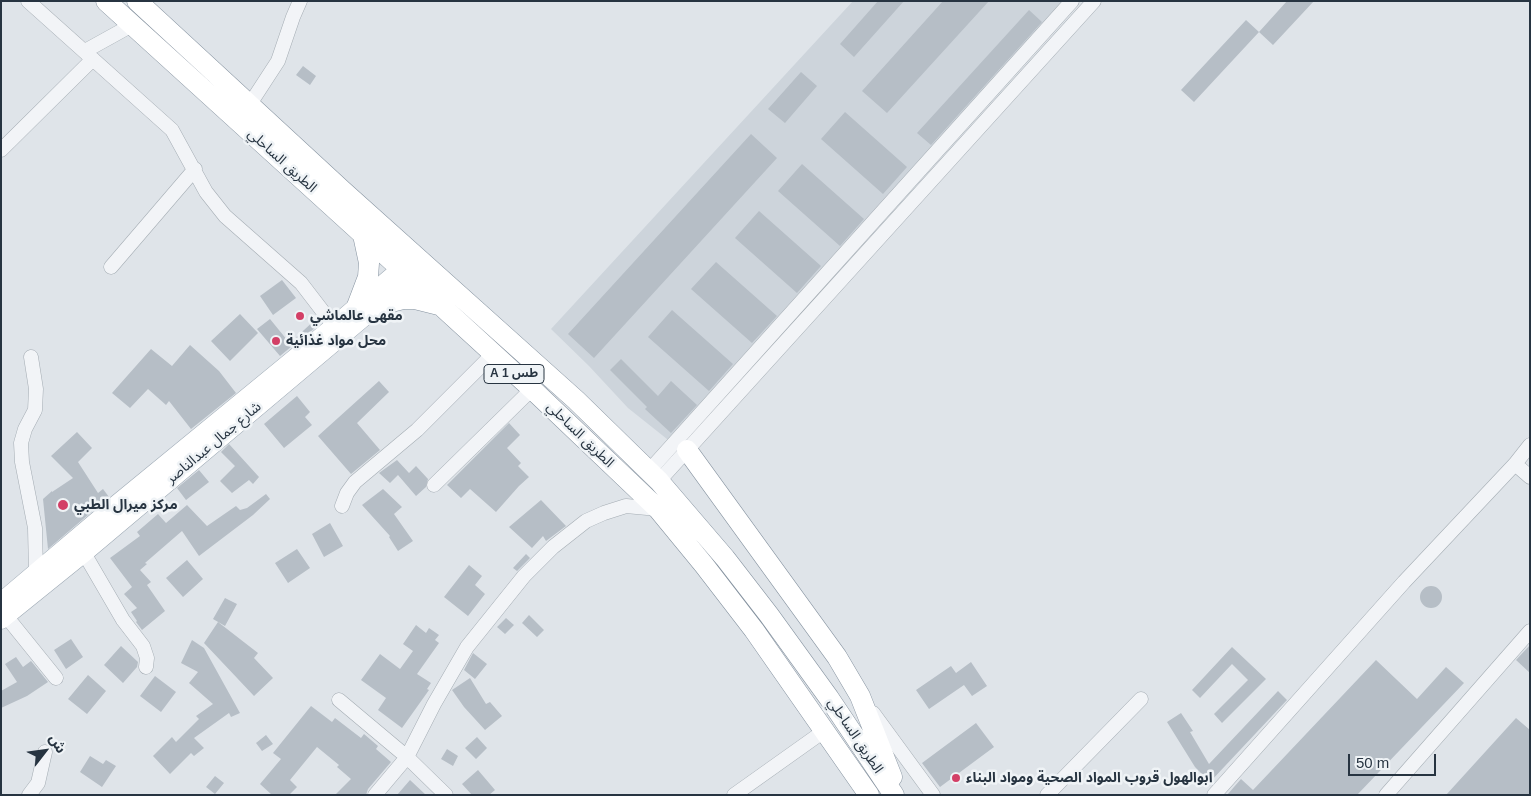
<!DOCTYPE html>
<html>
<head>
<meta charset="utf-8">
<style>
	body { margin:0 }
	#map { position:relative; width:1531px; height:796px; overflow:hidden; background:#dfe4e9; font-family:Helvetica,"Noto Sans Arabic",sans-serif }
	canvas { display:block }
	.frame { position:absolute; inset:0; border:2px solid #273441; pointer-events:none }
	.north { position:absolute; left:20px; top:726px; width:50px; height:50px; -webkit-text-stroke:4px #eff3f6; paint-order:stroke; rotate:60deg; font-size:14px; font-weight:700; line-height:20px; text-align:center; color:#273441 }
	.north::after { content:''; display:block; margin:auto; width:18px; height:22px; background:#273441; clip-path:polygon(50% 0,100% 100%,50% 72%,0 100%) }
	.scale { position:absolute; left:1348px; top:754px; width:88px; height:22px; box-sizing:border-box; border:2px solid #273441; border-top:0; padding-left:6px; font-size:15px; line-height:18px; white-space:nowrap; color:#273441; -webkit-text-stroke:4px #eff3f6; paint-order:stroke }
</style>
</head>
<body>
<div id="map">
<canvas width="1531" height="796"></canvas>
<div class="frame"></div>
<div class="north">ش</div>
<div class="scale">50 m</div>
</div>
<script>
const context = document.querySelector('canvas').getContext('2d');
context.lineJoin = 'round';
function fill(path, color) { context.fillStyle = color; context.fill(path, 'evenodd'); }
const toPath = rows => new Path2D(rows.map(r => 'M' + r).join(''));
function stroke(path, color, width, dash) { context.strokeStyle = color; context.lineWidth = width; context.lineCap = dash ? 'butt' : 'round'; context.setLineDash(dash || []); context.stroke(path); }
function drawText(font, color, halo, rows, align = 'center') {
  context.font = font + ' Helvetica,"Noto Sans Arabic",sans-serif'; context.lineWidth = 5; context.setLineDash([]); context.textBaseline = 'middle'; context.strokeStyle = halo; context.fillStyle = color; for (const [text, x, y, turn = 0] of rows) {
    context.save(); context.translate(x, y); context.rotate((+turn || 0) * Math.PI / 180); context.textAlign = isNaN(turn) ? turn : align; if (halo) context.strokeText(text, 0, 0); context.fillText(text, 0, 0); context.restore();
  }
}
const built = toPath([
	[853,1,1066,1,672,443,628,408,589,366,551,329]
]);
const building = toPath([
	[878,1,904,1,854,57,840,44],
	[943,1,989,1,887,113,862,91],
	[1287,1,1314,1,1273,45,1259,32],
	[1029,10,1042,22,931,145,917,133],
	[1246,20,1259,32,1194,102,1181,90],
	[303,66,316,76,310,85,296,75],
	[801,72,817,86,785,123,768,109],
	[845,112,907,167,883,194,821,139],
	[751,134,777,158,594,358,568,334],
	[802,164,864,219,840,246,778,191],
	[759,211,821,266,797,293,735,238],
	[716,262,777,316,752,343,691,289],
	[282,280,296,298,273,315,260,296],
	[672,310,733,364,709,391,648,337],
	[240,314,258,333,230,361,211,341],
	[317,318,321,323,294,345,291,342],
	[270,319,292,346,280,356,257,329],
	[190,345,219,371,236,393,191,429,169,401,166,405,148,389,130,408,112,393,151,349,172,366],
	[621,359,658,396,671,381,697,405,671,433,645,409,647,407,610,370],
	[379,381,389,392,357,423,380,450,351,474,318,436],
	[297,396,310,412,305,417,312,425,284,448,264,424],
	[509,423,520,435,507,448,521,463,518,466,529,477,519,486,496,512,470,489,461,498,447,485],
	[77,432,92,448,78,462,98,493,103,489,109,497,48,549,43,499,52,491,52,492,73,478,51,456],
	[229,444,259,477,253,484,249,480,232,493,220,481,235,466,221,452],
	[397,460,409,473,416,466,428,479,426,487,416,496,398,475,390,483,379,473],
	[199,470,209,482,186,500,177,488],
	[383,489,402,507,394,514,413,541,398,551,389,537,390,536,362,505],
	[266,494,270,499,253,515,199,556,182,531,145,563,147,564,140,570,151,582,147,585,165,611,142,630,136,622,137,621,131,612,137,608,124,594,132,587,110,558,140,536,137,532,158,514,166,523,187,505,207,526,236,506,240,510,247,508],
	[541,500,566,526,546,541,543,536,532,548,509,527],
	[330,523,343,546,324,557,312,534],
	[297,549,310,568,288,583,275,563],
	[526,554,530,558,517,571,513,568],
	[187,560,203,579,183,597,166,578],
	[469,565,482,576,475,585,485,594,468,616,444,597],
	'1420 597a11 11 0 1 1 22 0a11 11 0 1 1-22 0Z',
	[225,598,237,604,225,626,213,619],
	[529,615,544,630,537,637,522,623],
	[506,618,514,625,505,634,497,627],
	[218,622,258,653,254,658,273,678,254,696,204,643],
	[416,625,426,633,429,628,439,635,435,640,439,643,417,674,431,683,427,689,429,690,402,728,378,710,386,698,361,680,380,654,400,669,413,651,403,644],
	[71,639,83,657,66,669,54,650],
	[192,640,204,648,240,713,231,717,229,713,194,738,204,748,194,756,191,753,170,774,153,756,172,737,176,742,199,719,196,716,213,704,189,683,198,672,181,663],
	[1530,645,1530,673,1516,660],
	[121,646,138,662,137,667,123,683,104,665],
	[1232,647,1266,679,1222,723,1214,714,1248,680,1232,664,1200,698,1192,690],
	[473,653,487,664,475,679,464,670],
	[16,657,23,667,31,661,48,682,27,696,1,708,1,691,17,682,5,664],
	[1376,660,1417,699,1446,667,1464,683,1357,795,1227,795,1241,779,1253,790],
	[971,662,987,686,972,696,964,685,929,709,916,690,951,666,956,673],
	[88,675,106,691,87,714,68,699],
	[155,676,176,692,161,712,140,696],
	[470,678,486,704,490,702,502,716,485,730,464,707,452,690],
	[1278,691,1287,700,1210,782,1195,767,1167,722,1181,713,1193,731,1190,732,1209,764],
	[311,706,332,722,335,718,361,738,364,734,378,746,376,749,391,762,368,789,366,795,335,795,351,779,337,767,339,765,317,747,290,780,297,787,290,794,272,795,260,784,281,759,273,753],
	[1516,718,1530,730,1530,795,1446,795],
	[976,723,994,747,940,787,922,763],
	[266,735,273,744,262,751,256,743],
	[477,737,487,748,476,759,465,748],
	[447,749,458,756,453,766,441,759],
	[90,756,103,764,106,760,116,766,102,787,80,772],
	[478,770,495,790,489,795,472,795,462,784],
	[215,776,224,783,215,794,206,787],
	[410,780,426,795,397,795]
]);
const minor = toPath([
	[28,1,172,130,206,192,225,216,301,283,334,326],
	[85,51,132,25],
	[250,104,278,61,293,17,300,1],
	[1,150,93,59],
	[111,267,195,169],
	[31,357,36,389,35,410,25,429,21,443,22,462,35,528,36,572],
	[1515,464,1530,477],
	[648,472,1072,1],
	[659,481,1094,1],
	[434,485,532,389],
	[342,506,347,493,355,482,417,430,493,354],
	[84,553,123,620,143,646,147,658,146,667],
	[6,616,56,678],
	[339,700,407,757,446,795],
	[873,713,933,795],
	[29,795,38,783,45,752],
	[375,795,407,757,434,704,467,647,524,576,553,547,586,521,604,513,626,506,658,509],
	[734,795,824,731],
	[1047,795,1141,699],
	[1214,795,1404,582,1515,464,1530,445],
	[1386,795,1530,631]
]);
const major = toPath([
	[1,602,118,503,334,326,410,261],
	[1,620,84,553,421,269]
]);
const highway = toPath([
	[106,1,401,269,532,389,658,509,704,565,754,630,869,795],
	[137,1,343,191,576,400,659,481,725,558,769,615,829,698,894,795],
	[357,306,368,277,369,263,363,235],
	[375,306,403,299,415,299,439,305],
	[687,450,837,657,860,696,892,777]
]);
const markers = [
	[300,316,5,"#d33f66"],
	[276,341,5,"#d33f66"],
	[63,505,6,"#d33f66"],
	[956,778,5,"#d33f66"]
];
const shields = [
	[514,374,60]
];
const shieldNames = [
	["A 1 طس",514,374]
];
const streetNames = [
	["الطريق الساحلي",282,161,42],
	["الطريق الساحلي",580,435,44],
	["شارع جمال عبدالناصر",214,443,-40],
	["الطريق الساحلي",855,736,56]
];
const poiNames = [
	["مقهى عالماشي",310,316],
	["محل مواد غذائية",286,341],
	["مركز ميرال الطبي",74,505],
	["ابوالهول قروب المواد الصحية ومواد البناء",966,778]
];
fill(built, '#cdd4db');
fill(building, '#b6bec6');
stroke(minor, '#a4acb3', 15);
stroke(major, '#9eaab5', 19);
stroke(highway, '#8693a0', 21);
stroke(minor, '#f2f4f7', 14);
stroke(major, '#fff', 18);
stroke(highway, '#fff', 20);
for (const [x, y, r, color] of markers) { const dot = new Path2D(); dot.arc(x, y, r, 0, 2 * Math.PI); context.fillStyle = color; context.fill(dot); stroke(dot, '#eff3f6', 2); }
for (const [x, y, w] of shields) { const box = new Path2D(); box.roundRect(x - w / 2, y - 9.5, w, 19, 4); context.fillStyle = '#eff3f6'; context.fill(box); stroke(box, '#273441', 1); }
drawText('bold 12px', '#273441', null, shieldNames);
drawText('14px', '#273441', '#eff3f6', streetNames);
drawText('bold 14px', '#273441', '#eff3f6', poiNames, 'left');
</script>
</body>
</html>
